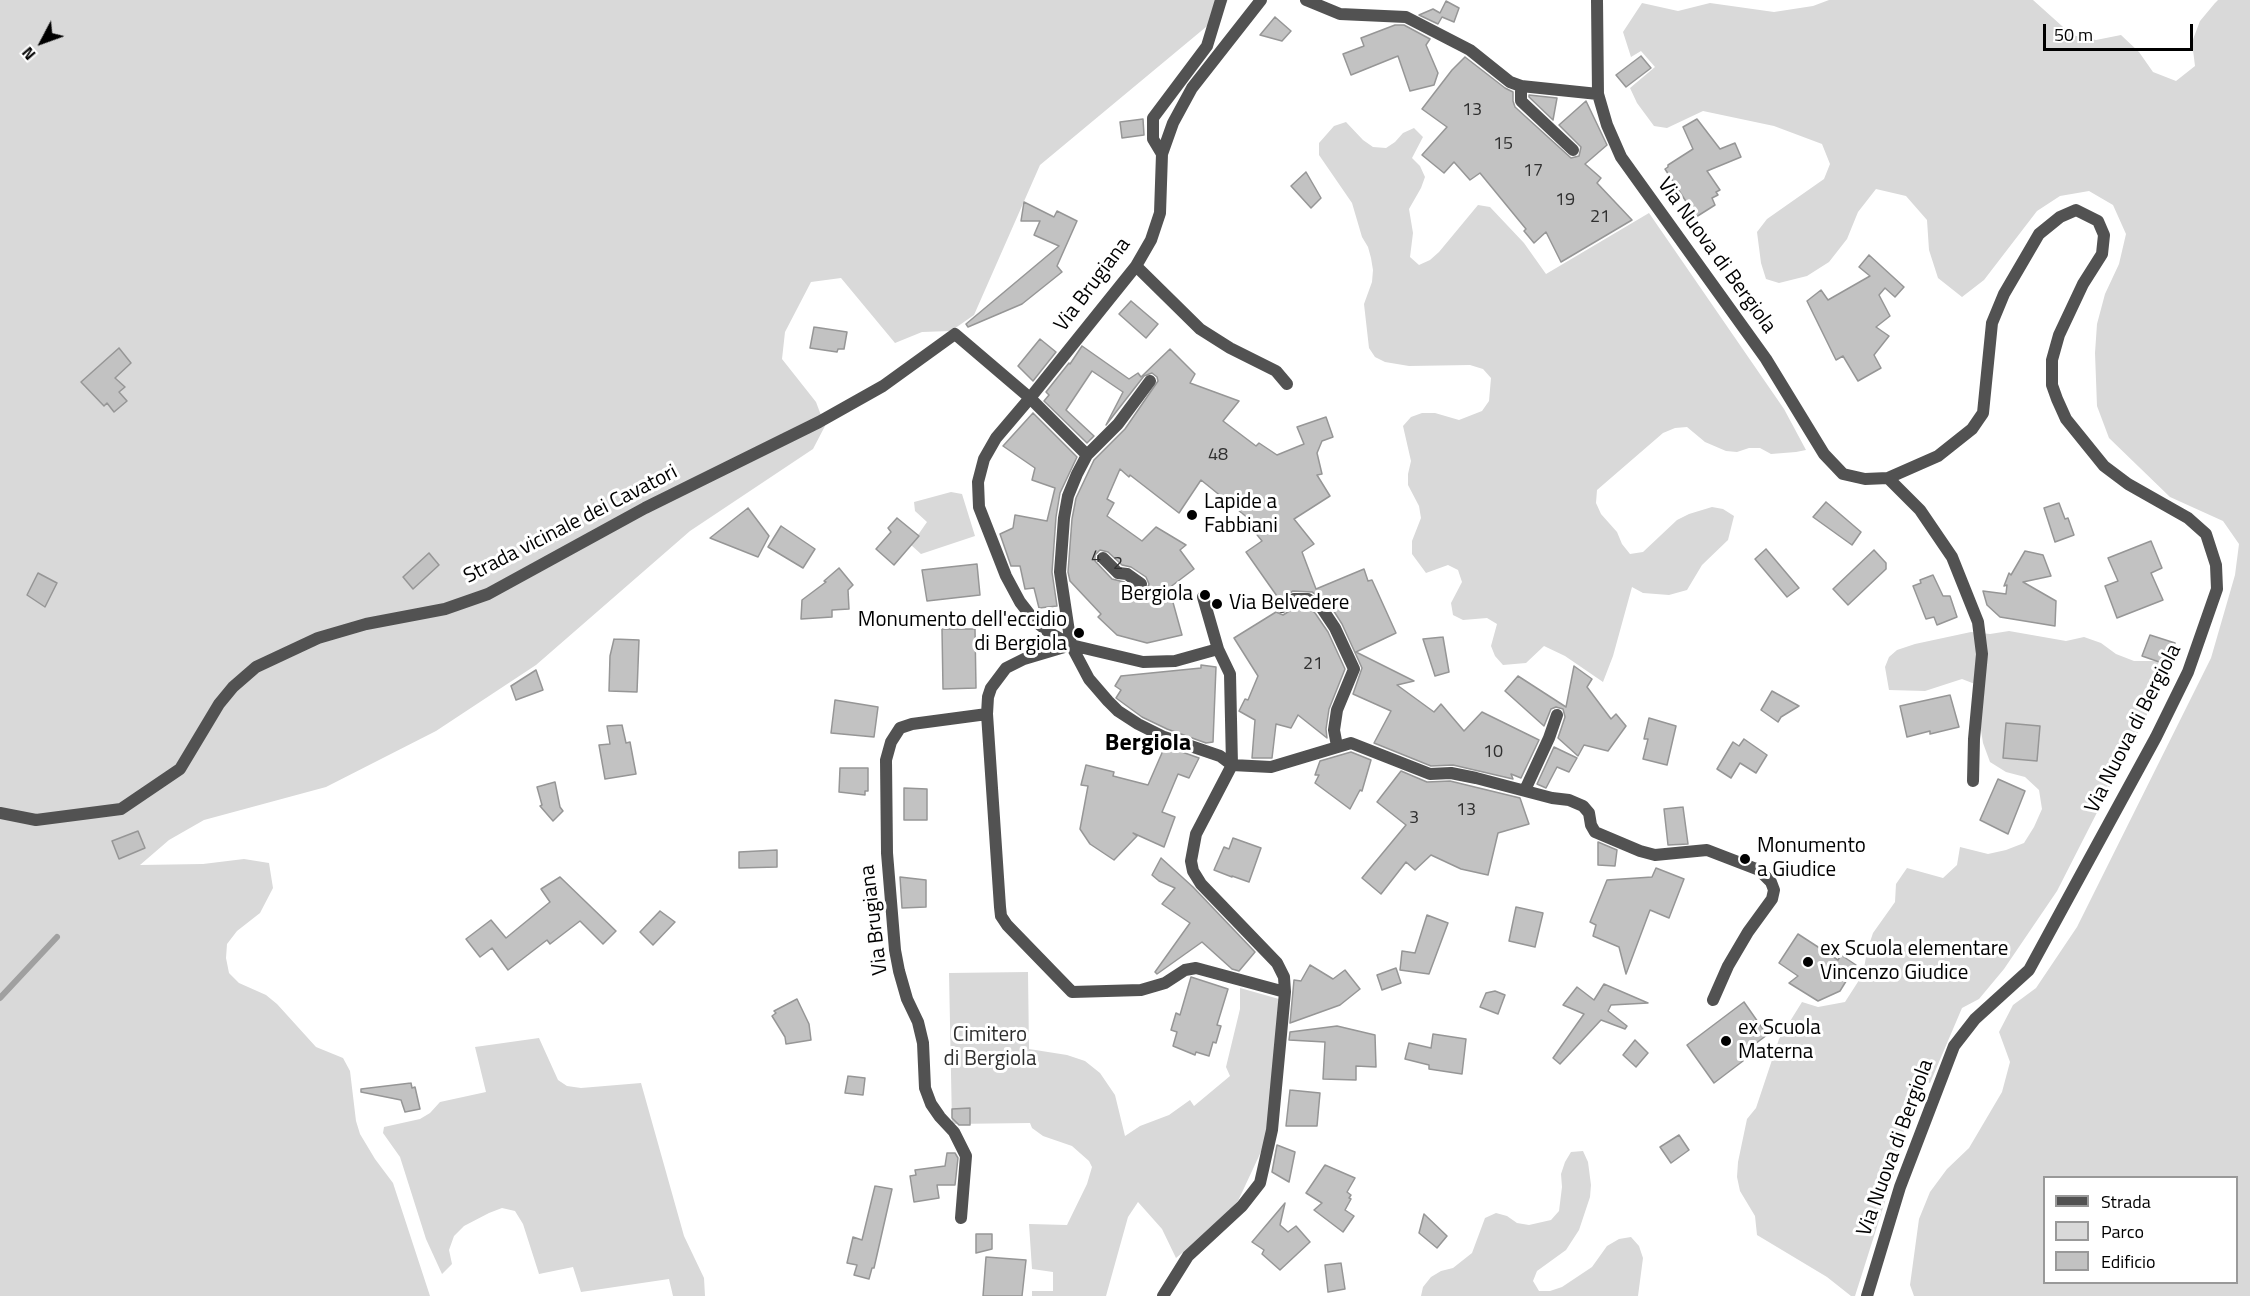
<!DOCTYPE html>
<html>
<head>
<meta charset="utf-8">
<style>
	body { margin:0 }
	#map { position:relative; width:2250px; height:1296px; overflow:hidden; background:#fff; font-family:"Titillium Web",sans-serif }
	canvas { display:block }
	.legend { position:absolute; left:2043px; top:1176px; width:195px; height:108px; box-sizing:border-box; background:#fff; border:2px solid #999; margin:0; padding:8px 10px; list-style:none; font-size:18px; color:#000 }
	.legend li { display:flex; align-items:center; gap:12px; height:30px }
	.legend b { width:30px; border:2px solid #999 }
	.north { position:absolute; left:12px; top:12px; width:60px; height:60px; -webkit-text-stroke:4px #fff; paint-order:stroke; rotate:229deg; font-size:16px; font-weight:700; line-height:24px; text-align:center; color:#000 }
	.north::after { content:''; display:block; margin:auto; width:21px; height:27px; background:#000; clip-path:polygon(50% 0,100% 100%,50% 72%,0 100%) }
	.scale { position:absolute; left:2043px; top:24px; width:150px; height:27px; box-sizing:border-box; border:3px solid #000; border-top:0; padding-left:8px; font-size:18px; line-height:21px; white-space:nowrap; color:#000; -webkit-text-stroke:4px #fff; paint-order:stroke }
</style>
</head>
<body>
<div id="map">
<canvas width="2250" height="1296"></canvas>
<ul class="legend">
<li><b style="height:8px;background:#525252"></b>Strada</li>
<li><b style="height:16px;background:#d9d9d9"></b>Parco</li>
<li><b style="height:16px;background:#c2c2c2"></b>Edificio</li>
</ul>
<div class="north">N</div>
<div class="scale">50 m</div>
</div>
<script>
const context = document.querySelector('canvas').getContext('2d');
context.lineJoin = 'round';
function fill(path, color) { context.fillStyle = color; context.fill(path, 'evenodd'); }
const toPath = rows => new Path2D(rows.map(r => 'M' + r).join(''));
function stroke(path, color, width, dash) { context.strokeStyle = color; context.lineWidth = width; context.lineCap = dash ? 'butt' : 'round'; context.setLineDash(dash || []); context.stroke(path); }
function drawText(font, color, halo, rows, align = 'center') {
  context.font = font + ' "Titillium Web",sans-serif'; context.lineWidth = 6; context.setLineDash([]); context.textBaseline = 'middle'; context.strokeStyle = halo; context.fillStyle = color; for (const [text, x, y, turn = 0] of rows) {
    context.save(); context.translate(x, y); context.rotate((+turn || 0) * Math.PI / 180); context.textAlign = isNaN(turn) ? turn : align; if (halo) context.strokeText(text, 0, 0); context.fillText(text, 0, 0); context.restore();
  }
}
const green = toPath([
	[0,0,1228,0,1218,17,1040,165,974,315,951,331,922,332,895,343,841,278,811,282,785,332,782,359,816,402,825,426,813,449,690,531,536,665,436,731,326,787,204,820,169,840,140,865,203,864,244,859,269,863,273,888,260,913,237,931,227,944,226,958,229,973,239,983,266,995,277,1004,316,1047,343,1058,350,1071,356,1121,360,1134,375,1159,393,1183,430,1296,0,1296],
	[1829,0,2033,0,2072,35,2096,40,2121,35,2139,52,2153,72,2176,81,2195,66,2192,42,2200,21,2215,3,2218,0,2250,0,2250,1296,1914,1296,1910,1285,1919,1219,1930,1192,1947,1169,1969,1148,2002,1092,2010,1062,1999,1032,2013,1005,2036,988,2077,927,2211,658,2235,575,2239,544,2223,521,2170,497,2109,438,2097,406,2095,353,2097,324,2105,294,2119,264,2126,234,2113,205,2089,191,2060,196,2037,211,1984,280,1962,297,1938,278,1929,250,1927,220,1906,196,1876,189,1858,212,1847,239,1829,262,1807,276,1779,283,1766,279,1761,263,1757,232,1767,219,1824,179,1830,164,1822,144,1774,126,1703,111,1667,128,1654,126,1637,103,1630,88,1655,67,1641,51,1631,57,1623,32,1642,3,1678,11,1710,3,1774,12,1813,6],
	[2044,1178,2236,1178,2236,1282,2044,1282],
	[1346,122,1363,140,1373,147,1386,148,1395,142,1403,133,1414,128,1423,137,1412,158,1420,166,1425,177,1421,188,1409,209,1413,233,1410,257,1419,265,1430,260,1439,252,1478,205,1490,207,1524,243,1546,274,1649,213,1784,409,1806,450,1796,452,1771,454,1760,448,1749,448,1737,452,1726,451,1705,442,1687,427,1675,428,1663,433,1597,490,1596,503,1601,514,1617,532,1622,544,1630,554,1643,552,1677,520,1689,514,1712,507,1723,509,1734,516,1728,540,1702,565,1687,590,1669,595,1643,593,1632,587,1613,656,1603,682,1565,656,1544,646,1526,663,1503,665,1495,656,1491,646,1497,624,1487,618,1463,620,1453,615,1451,603,1462,582,1458,570,1448,565,1426,573,1412,554,1412,541,1421,518,1419,506,1408,485,1408,474,1411,461,1403,426,1411,417,1422,413,1435,413,1459,420,1482,411,1489,401,1491,378,1483,369,1470,365,1409,366,1385,362,1375,357,1369,348,1364,304,1372,282,1373,270,1371,258,1368,247,1362,237,1352,203,1319,155,1319,143,1334,126],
	[951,492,962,494,975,536,921,554,911,545,927,522,915,511,914,502],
	[2009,631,2066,641,2084,637,2101,643,2116,654,2134,661,2154,661,2172,657,2162,685,2057,891,2004,969,1979,999,1962,1008,1930,1083,1916,1079,1903,1119,1904,1133,1895,1170,1855,1296,1851,1296,1827,1277,1757,1235,1755,1216,1740,1191,1737,1177,1738,1162,1747,1119,1756,1108,1779,1039,1802,1002,1818,1007,1845,1002,1863,974,1867,951,1873,933,1895,902,1896,884,1907,868,1943,878,1957,865,1960,847,1988,854,2006,850,2024,843,2034,827,2042,809,2039,790,2025,777,2006,772,1990,762,1983,743,1980,724,1980,686,1962,679,1925,691,1889,690,1885,667,1889,657,1897,650,1915,644,1971,632,1990,634],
	[1028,972,1029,1049,1067,1055,1085,1061,1100,1073,1115,1095,1125,1136,1140,1126,1169,1115,1190,1100,1194,1106,1230,1076,1226,1067,1240,1009,1240,988,1279,999,1266,1141,1238,1201,1215,1226,1176,1258,1162,1229,1138,1202,1128,1217,1106,1296,1032,1296,1032,1291,1053,1291,1053,1272,1032,1269,1029,1224,1067,1225,1087,1184,1092,1167,1089,1161,1072,1146,1043,1136,1032,1128,1030,1123,952,1124,949,973],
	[539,1038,558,1080,567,1086,581,1088,641,1083,684,1236,704,1278,705,1296,673,1296,669,1279,581,1292,573,1267,539,1274,523,1224,515,1211,502,1208,489,1213,464,1226,454,1236,449,1250,452,1264,442,1274,426,1239,400,1157,383,1133,384,1127,420,1119,430,1113,440,1102,486,1092,475,1047],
	[1583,1151,1588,1162,1591,1185,1590,1197,1579,1230,1566,1250,1537,1271,1533,1281,1539,1291,1550,1291,1562,1287,1592,1267,1607,1246,1619,1239,1631,1237,1639,1246,1643,1258,1638,1296,1421,1296,1423,1287,1431,1277,1441,1271,1453,1268,1472,1253,1485,1218,1496,1213,1507,1216,1517,1223,1529,1225,1551,1220,1559,1211,1562,1187,1561,1174,1565,1162,1571,1152]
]);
const stream = toPath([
	[0,998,57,937]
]);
const building = toPath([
	[1446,1,1459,8,1454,22,1442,17,1438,24,1419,15,1433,9,1440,13,1446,1],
	[1275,17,1291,31,1282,41,1260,35,1275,17],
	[1395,25,1404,25,1430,39,1426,45,1438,73,1434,85,1410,91,1398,56,1351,75,1343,54,1364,46,1361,38,1395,25],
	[1641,56,1651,68,1626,87,1616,75,1641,56],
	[1465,57,1505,88,1513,92,1513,101,1515,107,1571,158,1579,156,1581,147,1559,125,1586,101,1607,145,1585,164,1601,178,1597,183,1632,220,1561,262,1546,232,1534,243,1524,231,1526,229,1480,173,1470,180,1454,162,1444,173,1422,155,1447,127,1422,109,1452,70,1465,57],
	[1529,95,1557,98,1553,120,1529,97,1529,95],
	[1143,119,1144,135,1122,138,1120,122,1143,119],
	[1697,119,1720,149,1735,143,1741,157,1707,171,1720,190,1716,192,1718,195,1712,198,1715,205,1696,217,1665,169,1668,167,1668,165,1693,149,1683,127,1697,119],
	[1306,172,1321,198,1311,208,1291,186,1306,172],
	[1024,202,1054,217,1057,211,1077,221,1057,266,1062,272,1022,304,968,327,966,324,1059,246,1034,235,1040,221,1021,221,1024,202],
	[1869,255,1904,287,1895,297,1885,288,1879,295,1890,316,1876,327,1889,336,1874,355,1881,368,1858,381,1843,356,1836,360,1807,301,1821,290,1828,300,1870,276,1859,267,1869,255],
	[1131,301,1158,324,1146,338,1119,314,1131,301],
	[814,327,847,332,844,349,838,349,837,352,810,348,814,327],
	[1040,339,1056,352,1033,381,1018,366,1040,339],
	[1082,346,1129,379,1138,373,1141,377,1170,349,1195,374,1190,383,1239,401,1223,421,1256,446,1259,443,1277,455,1304,444,1297,427,1326,417,1333,437,1322,441,1317,453,1322,474,1317,475,1330,496,1294,519,1314,544,1302,552,1316,589,1364,569,1368,581,1372,580,1396,633,1356,652,1414,681,1397,685,1434,712,1441,704,1464,731,1482,712,1539,740,1521,778,1511,774,1513,779,1453,765,1431,766,1374,743,1391,711,1353,694,1362,668,1342,624,1328,602,1312,592,1293,591,1279,599,1246,552,1262,541,1254,531,1259,527,1201,480,1179,513,1130,475,1129,477,1120,469,1107,499,1114,503,1107,516,1142,541,1156,527,1186,545,1180,550,1194,569,1169,588,1182,635,1147,643,1117,635,1098,617,1101,614,1070,581,1068,572,1072,519,1076,498,1094,460,1125,429,1158,381,1157,377,1152,373,1144,376,1106,425,1123,392,1092,371,1066,410,1094,436,1087,443,1044,401,1049,395,1046,392,1069,363,1070,364,1082,346],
	[1100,550,1108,552,1122,565,1131,567,1146,577,1149,584,1147,589,1140,592,1124,582,1112,579,1095,561,1095,555,1100,550],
	[119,348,131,363,115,378,125,387,119,392,127,401,114,412,107,403,104,406,81,382,119,348],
	[1033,413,1077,457,1060,493,1056,517,1052,572,1057,606,1039,608,1034,588,1025,589,1020,566,1011,566,1000,534,1013,528,1015,515,1047,521,1055,488,1032,480,1035,468,1003,446,1033,413],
	[1826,502,1861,532,1852,545,1813,517,1826,502],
	[2059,503,2065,519,2068,518,2074,535,2055,542,2044,508,2059,503],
	[748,508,769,536,758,557,710,538,748,508],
	[897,518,919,536,894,565,876,549,891,532,888,528,897,518],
	[781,526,815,549,803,568,768,547,781,526],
	[2151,541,2162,568,2151,573,2163,600,2117,618,2105,586,2118,581,2108,558,2151,541],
	[1766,549,1799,588,1787,597,1755,559,1766,549],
	[1874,550,1886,563,1886,569,1848,605,1833,589,1874,550],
	[2025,551,2043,555,2051,576,2023,582,2056,601,2055,626,2000,617,1987,605,1983,591,2006,594,2007,585,2004,586,2009,573,2011,575,2025,551],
	[429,553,439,565,413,589,403,577,429,553],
	[977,564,980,595,927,601,922,570,977,564],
	[839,568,853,585,848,590,849,609,832,610,832,617,801,619,802,600,826,582,824,581,839,568],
	[38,573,57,583,45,607,27,595,38,573],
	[1933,575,1943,596,1950,596,1957,617,1937,625,1934,617,1926,619,1913,586,1921,583,1920,580,1933,575],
	[1296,607,1306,607,1315,613,1328,632,1345,669,1329,709,1326,729,1327,738,1298,715,1291,728,1276,724,1272,758,1252,758,1255,720,1239,711,1245,699,1248,700,1258,676,1234,638,1276,612,1283,615,1296,607],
	[942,629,975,629,976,688,943,689,942,629],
	[2150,635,2175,643,2168,665,2142,656,2150,635],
	[1443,637,1449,672,1435,676,1423,639,1443,637],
	[614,639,639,640,637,692,609,691,610,656,614,639],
	[1201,665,1216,667,1213,742,1206,743,1167,729,1142,717,1116,698,1121,690,1115,686,1121,676,1201,668,1201,665],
	[1574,666,1592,679,1587,687,1611,719,1616,714,1626,726,1608,751,1584,745,1578,756,1558,738,1565,717,1563,709,1556,707,1551,709,1544,726,1505,691,1518,676,1566,707,1574,666],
	[536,670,543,690,516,700,511,686,536,670],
	[1772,691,1799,706,1781,717,1778,722,1761,710,1772,691],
	[1950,695,1959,727,1930,734,1930,731,1907,737,1900,706,1950,695],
	[835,700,878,707,874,737,831,733,835,700],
	[1649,718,1676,726,1667,765,1643,759,1648,739,1644,739,1649,718],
	[2006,723,2040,726,2037,761,2003,758,2006,723],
	[622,725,626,743,630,742,636,774,605,779,599,745,610,744,607,726,622,725],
	[1744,739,1767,755,1756,773,1740,763,1731,778,1717,769,1733,742,1739,746,1744,739],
	[1165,746,1199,758,1189,778,1178,774,1162,812,1175,817,1164,847,1133,833,1137,836,1114,860,1090,844,1080,829,1088,786,1081,785,1086,765,1114,772,1113,776,1148,785,1165,746],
	[1554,747,1577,758,1569,772,1557,767,1546,788,1537,784,1554,747],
	[1351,752,1371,760,1362,791,1360,790,1350,809,1315,783,1319,775,1315,775,1320,761,1351,752],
	[840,768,868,768,868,791,865,791,865,795,839,792,840,768],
	[1401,771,1427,782,1450,781,1520,798,1529,824,1498,833,1488,875,1461,869,1431,855,1415,870,1406,862,1381,894,1362,878,1406,825,1377,802,1401,771],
	[1998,779,2025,791,2008,834,1980,820,1998,779],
	[555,782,560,807,563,811,553,821,540,806,542,805,537,787,555,782],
	[904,788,927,789,927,820,904,820,904,788],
	[1683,807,1688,844,1668,845,1664,809,1683,807],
	[138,831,145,848,119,859,112,841,138,831],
	[1233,838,1261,848,1249,882,1232,876,1232,877,1214,870,1224,847,1229,849,1233,838],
	[1598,842,1617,850,1615,866,1598,865,1598,842],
	[777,850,777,867,739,868,739,852,777,850],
	[1161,858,1193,887,1255,952,1239,971,1232,969,1202,942,1157,974,1155,972,1190,923,1162,904,1175,888,1159,881,1152,875,1161,858],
	[1656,868,1684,879,1669,918,1650,910,1626,974,1619,947,1593,936,1596,925,1590,922,1607,880,1652,877,1656,868],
	[560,877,616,931,603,944,580,921,550,944,547,940,508,970,492,948,480,957,466,939,491,920,506,938,550,902,541,889,560,877],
	[900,877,926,880,926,907,902,908,900,877],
	[1516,907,1543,913,1535,947,1509,941,1516,907],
	[660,911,675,922,653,945,640,932,660,911],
	[1427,915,1448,923,1429,974,1400,970,1402,951,1415,953,1427,915],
	[1798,934,1838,960,1841,955,1856,965,1840,991,1818,1001,1789,983,1798,976,1779,963,1798,934],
	[1310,965,1333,979,1345,970,1360,989,1340,1005,1290,1023,1294,980,1301,981,1310,965],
	[1396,968,1401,983,1382,990,1377,975,1396,968],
	[1191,977,1228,989,1217,1025,1221,1026,1216,1043,1213,1042,1209,1056,1196,1052,1195,1055,1173,1046,1177,1032,1171,1030,1176,1013,1180,1015,1191,977],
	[1604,984,1648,1003,1611,1005,1608,1011,1627,1026,1625,1029,1601,1020,1560,1064,1553,1058,1584,1014,1563,1005,1577,987,1594,1000,1604,984],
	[1495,991,1505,995,1498,1014,1480,1007,1486,993,1495,991],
	[797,999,809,1024,811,1040,786,1044,785,1037,772,1016,776,1013,774,1011,797,999],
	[1744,1002,1767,1035,1739,1056,1743,1061,1714,1083,1687,1045,1744,1002],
	[1337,1026,1375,1035,1376,1067,1356,1066,1356,1080,1323,1079,1325,1042,1289,1040,1290,1032,1337,1026],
	[1433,1034,1466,1039,1462,1074,1429,1069,1429,1065,1405,1059,1409,1043,1431,1048,1433,1034],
	[1635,1040,1648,1053,1636,1067,1623,1055,1635,1040],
	[848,1076,865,1078,863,1095,845,1093,848,1076],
	[411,1083,412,1088,415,1087,420,1109,405,1112,401,1100,361,1092,361,1089,411,1083],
	[1290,1090,1320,1093,1317,1126,1286,1126,1290,1090],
	[970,1108,970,1125,959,1125,952,1118,952,1109,970,1108],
	[1679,1135,1689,1150,1671,1163,1660,1147,1679,1135],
	[1277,1145,1295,1152,1289,1182,1272,1172,1277,1145],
	[947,1153,955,1153,958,1158,955,1185,937,1185,939,1198,914,1202,910,1176,916,1175,915,1170,945,1166,947,1153],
	[1325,1165,1355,1178,1347,1192,1351,1195,1349,1198,1351,1199,1345,1210,1354,1216,1343,1232,1314,1210,1322,1203,1306,1193,1325,1165],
	[875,1186,892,1189,874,1268,872,1268,869,1279,854,1275,857,1265,847,1263,853,1237,862,1240,875,1186],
	[1285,1203,1280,1225,1288,1232,1296,1226,1310,1242,1280,1270,1262,1254,1264,1250,1252,1242,1285,1203],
	[1424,1214,1447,1236,1437,1248,1419,1233,1424,1214],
	[976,1234,992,1234,992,1249,976,1253,976,1234],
	[986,1257,1026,1260,1022,1296,983,1296,986,1257],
	[1341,1263,1345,1289,1328,1292,1325,1265,1341,1263]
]);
const street = toPath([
	[1306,0,1340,14,1406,17,1470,50,1510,82,1521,86,1598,94],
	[1597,0,1598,94,1607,125,1621,157,1766,359,1824,454,1843,474,1865,479,1888,478,1938,456,1972,429,1983,413,1992,323,2004,294,2039,234,2060,217,2076,210,2098,221,2104,235,2102,254,2083,284,2059,335,2052,360,2052,385,2057,399,2066,419,2104,466,2128,484,2188,518,2206,534,2216,565,2217,589,2188,672,2156,737,2079,878,2029,970,1975,1019,1954,1046,1900,1187,1867,1296],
	[1521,86,1521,101,1573,150],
	[1162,154,1153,139,1153,118,1207,46,1221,0],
	[1136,266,1200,329,1230,348,1276,371,1287,384],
	[1150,381,1118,424,1087,455,1077,474,1068,496,1064,518,1060,572,1071,645,1089,679,1108,701,1118,711,1138,724,1164,737,1220,756,1232,765,1271,767,1351,743,1430,774,1451,773,1476,778,1552,798,1569,800,1583,806,1589,813,1591,825,1595,832,1640,851,1655,855,1707,850,1759,870,1771,882,1774,890,1772,899,1748,932,1728,966,1713,1000],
	[1888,478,1920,510,1952,557,1978,622,1982,654,1974,739,1973,781],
	[1103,558,1118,573,1127,574,1141,584],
	[1282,607,1294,599,1308,599,1321,607,1335,628,1354,669,1337,710,1334,730,1337,746],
	[1071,645,1024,659,1006,668,991,688,988,697,987,714,1000,907,1001,916,1007,925,1072,992,1141,990,1165,983,1185,970,1196,968,1285,992],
	[1218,649,1175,661,1143,662,1071,645,1050,633,1034,620,1020,602,1006,576,979,507,978,482,984,459,996,438,1030,398,1136,266,1151,240,1160,213,1162,154,1173,123,1192,88,1261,0],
	[1525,790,1549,738,1557,715],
	[0,813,36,820,121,809,180,769,219,704,233,687,256,667,318,638,366,624,445,609,488,594,645,508,819,422,883,386,955,334,1030,398,1087,455],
	[961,1218,966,1156,954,1132,940,1117,931,1104,925,1088,923,1043,918,1022,907,999,899,971,895,950,887,853,886,760,891,742,900,728,912,724,987,714],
	[1163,1296,1188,1256,1242,1206,1260,1183,1272,1130,1285,992,1284,977,1277,963,1201,884,1193,871,1191,861,1196,834,1232,765,1230,674,1218,649,1203,597]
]);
const markers = [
	[1192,515,6,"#000"],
	[1205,595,6,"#000"],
	[1217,604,6,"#000"],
	[1079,633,6,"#000"],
	[1745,859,6,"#000"],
	[1808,962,6,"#000"],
	[1726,1041,6,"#000"]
];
const numberNames = [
	["13",1472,111],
	["15",1503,145],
	["17",1533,172],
	["19",1565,201],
	["21",1600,218],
	["48",1218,456],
	["4",1096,558],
	["2",1118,565],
	["21",1313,665],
	["10",1493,753],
	["13",1466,811],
	["3",1414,819]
];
const streetNames = [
	["Via Nuova di Bergiola",1716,256,54],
	["Via Brugiana",1093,285,-53],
	["Strada vicinale dei Cavatori",571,525,-27],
	["Via Nuova di Bergiola",2134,729,-63],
	["Via Brugiana",875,920,-97],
	["Via Nuova di Bergiola",1896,1148,-70]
];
const poiNames = [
	["Lapide a",1204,503],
	["Fabbiani",1204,527],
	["Bergiola",1193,595,"right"],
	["Via Belvedere",1229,604],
	["Monumento dell'eccidio",1067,621,"right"],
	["di Bergiola",1067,645,"right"],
	["Monumento",1757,847],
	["a Giudice",1757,871],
	["ex Scuola elementare",1820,950],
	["Vincenzo Giudice",1820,974],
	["ex Scuola",1738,1029],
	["Materna",1738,1053]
];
const parkNames = [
	["Cimitero",990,1036],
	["di Bergiola",990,1060]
];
const quarterNames = [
	["Bergiola",1148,744]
];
fill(green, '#d9d9d9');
stroke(stream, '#a0a0a0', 6);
fill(building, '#c2c2c2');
stroke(building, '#969696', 1.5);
stroke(street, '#525252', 12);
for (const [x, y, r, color] of markers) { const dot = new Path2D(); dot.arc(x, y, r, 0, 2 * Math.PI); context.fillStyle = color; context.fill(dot); stroke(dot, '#fff', 2); }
drawText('18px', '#303030', null, numberNames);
drawText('21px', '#000', '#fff', streetNames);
drawText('21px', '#000', '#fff', poiNames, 'left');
drawText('21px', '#303030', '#fff', parkNames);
drawText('bold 24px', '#000', '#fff', quarterNames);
</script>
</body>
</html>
